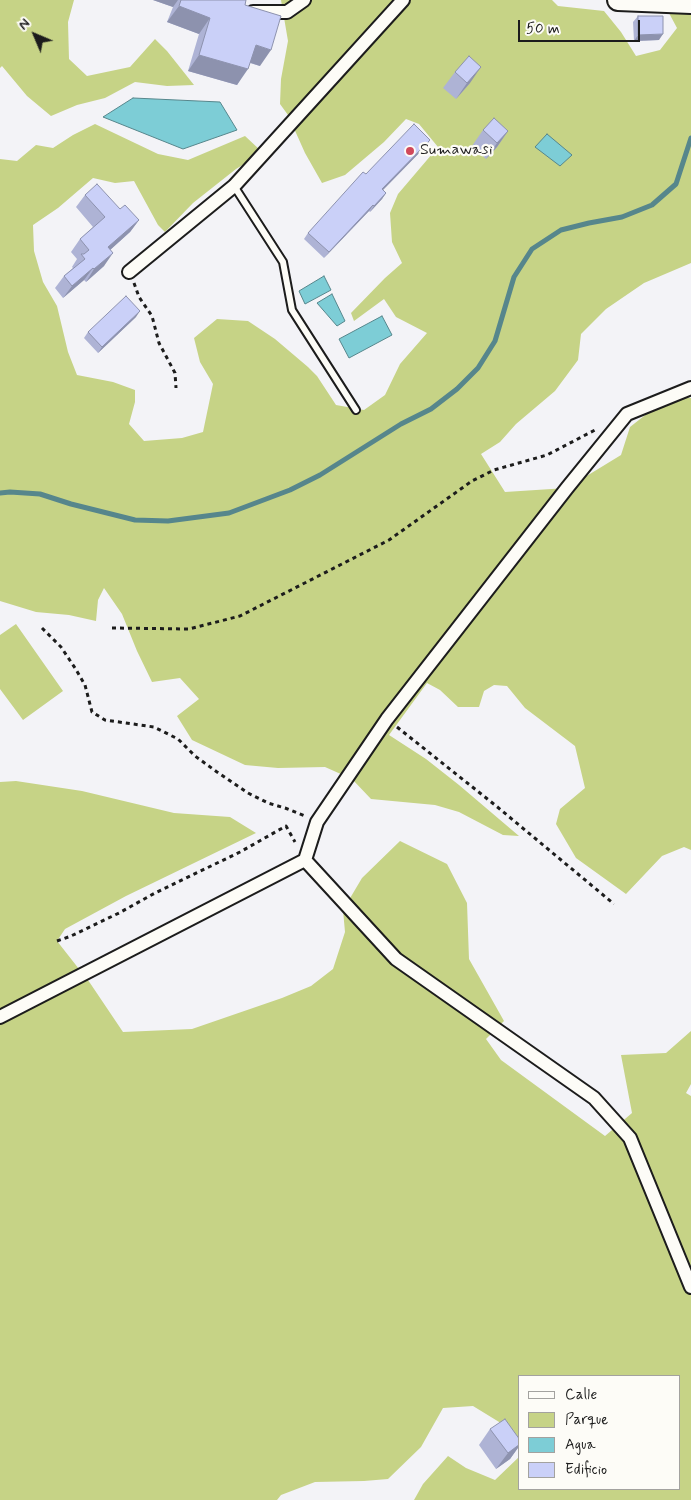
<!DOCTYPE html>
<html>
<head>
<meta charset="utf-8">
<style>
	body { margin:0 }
	#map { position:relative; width:691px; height:1500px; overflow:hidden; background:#f3f3f7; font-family:Mynerve,sans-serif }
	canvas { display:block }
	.legend { position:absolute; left:518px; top:1375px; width:162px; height:115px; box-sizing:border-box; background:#fdfcf7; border:1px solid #a3a29f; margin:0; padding:6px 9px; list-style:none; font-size:15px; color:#1c1c1c }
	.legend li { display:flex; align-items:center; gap:10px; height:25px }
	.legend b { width:25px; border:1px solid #a3a29f }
	.north { position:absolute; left:10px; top:10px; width:50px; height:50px; -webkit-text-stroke:4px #fdfcf7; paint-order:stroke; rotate:315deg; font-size:14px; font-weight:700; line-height:20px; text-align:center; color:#1c1c1c }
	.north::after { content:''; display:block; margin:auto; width:18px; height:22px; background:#1c1c1c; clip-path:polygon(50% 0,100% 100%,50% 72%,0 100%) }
	.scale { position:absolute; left:518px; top:20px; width:122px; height:22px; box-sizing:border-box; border:2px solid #1c1c1c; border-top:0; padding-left:6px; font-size:15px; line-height:18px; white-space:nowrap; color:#1c1c1c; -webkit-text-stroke:4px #fdfcf7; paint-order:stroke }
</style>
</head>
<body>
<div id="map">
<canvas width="691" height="1500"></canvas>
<ul class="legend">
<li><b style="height:6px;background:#fdfcf7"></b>Calle</li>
<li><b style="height:14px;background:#c6d386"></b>Parque</li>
<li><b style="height:14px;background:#7dcdd6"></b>Agua</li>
<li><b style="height:14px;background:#cad0f8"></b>Edificio</li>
</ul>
<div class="north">N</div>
<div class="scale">50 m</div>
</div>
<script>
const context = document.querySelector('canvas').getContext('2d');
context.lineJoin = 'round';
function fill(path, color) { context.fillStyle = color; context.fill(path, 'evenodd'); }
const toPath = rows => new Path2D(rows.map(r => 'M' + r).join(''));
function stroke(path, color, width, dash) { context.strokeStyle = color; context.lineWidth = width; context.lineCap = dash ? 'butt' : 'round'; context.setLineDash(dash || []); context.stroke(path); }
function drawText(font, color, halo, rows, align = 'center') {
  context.font = font + ' Mynerve,sans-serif'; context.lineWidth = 4.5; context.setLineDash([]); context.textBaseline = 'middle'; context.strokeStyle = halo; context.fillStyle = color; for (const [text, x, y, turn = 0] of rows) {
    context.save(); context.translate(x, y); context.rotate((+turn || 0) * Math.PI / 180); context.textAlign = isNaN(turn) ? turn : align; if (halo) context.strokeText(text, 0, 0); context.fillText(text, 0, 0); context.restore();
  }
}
const green = toPath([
	[0,0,74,0,68,22,69,59,87,76,130,67,155,39,167,51,194,85,167,86,135,82,105,98,77,105,51,116,27,96,2,66,0,68],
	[281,0,552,0,558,6,604,11,621,32,636,56,660,50,677,28,662,0,691,0,691,263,644,283,606,309,581,334,578,360,555,391,516,424,500,442,481,454,505,492,567,488,621,455,630,427,658,405,683,397,691,398,691,850,684,847,662,856,626,894,576,858,556,824,560,809,585,788,575,746,525,708,507,686,494,685,484,691,479,707,458,707,440,690,427,683,389,735,426,759,459,785,519,836,503,835,459,812,435,805,371,799,352,779,325,767,278,768,245,765,192,740,177,716,199,699,180,678,152,682,137,651,122,614,104,588,98,600,96,621,69,615,36,612,0,601,0,159,17,161,36,145,53,148,73,135,95,124,158,154,188,160,245,136,260,150,249,161,236,169,193,203,165,232,158,225,134,181,115,183,93,178,58,208,33,225,34,251,43,282,57,306,68,352,77,375,113,382,135,390,135,402,129,424,144,441,182,438,203,432,213,384,200,362,194,338,217,319,248,321,275,339,308,367,317,376,336,405,364,410,385,395,400,364,427,333,396,317,384,299,354,321,351,313,385,278,402,263,392,242,390,213,398,194,438,147,419,124,406,119,384,142,345,175,322,183,305,153,288,115,280,104,281,79,288,41],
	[16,624,63,691,23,720,0,689,0,635],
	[16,781,82,791,174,813,230,817,256,833,126,896,65,929,57,941,90,983,123,1032,192,1029,282,998,311,986,333,969,345,932,343,910,362,878,400,841,447,864,467,903,469,959,504,1021,486,1039,501,1060,605,1136,632,1113,621,1055,666,1053,691,1031,691,1084,686,1093,691,1096,691,1500,414,1500,423,1484,448,1456,466,1468,495,1480,520,1456,520,1489,680,1489,680,1376,520,1376,520,1450,504,1425,473,1406,443,1408,421,1447,388,1479,364,1481,315,1482,281,1495,277,1500,0,1500,0,782]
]);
const water = toPath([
	[133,98,220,102,237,130,183,149,103,117,133,98],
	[547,134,572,155,560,166,535,147,547,134],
	[324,276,331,290,305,304,299,291,324,276],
	[332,294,345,321,337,326,317,303,332,294],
	[382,316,392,335,349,358,339,339,382,316]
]);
const stream = toPath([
	[0,493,10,492,40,494,71,504,135,520,168,521,229,513,290,490,320,475,401,424,431,409,457,389,478,368,495,341,514,277,532,249,561,230,589,223,622,217,652,205,676,184,691,138]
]);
const path = toPath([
	[134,283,139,297,152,316,159,343,175,373,176,388],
	[42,628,61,647,75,668,85,685,92,712,105,720,154,727,178,739,195,756,217,772,248,793,268,803,285,808,305,816],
	[112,628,189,629,240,616,389,540,472,481,494,470,547,455,595,430],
	[397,727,495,805,614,904],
	[57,941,71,936,119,913,155,893,240,852,286,826,295,842]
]);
const lane = toPath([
	[234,186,283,262,292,310,356,410]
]);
const street = toPath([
	[253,12,287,12,304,0],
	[129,272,234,186,403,0],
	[305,860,396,959,594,1098,630,1138,691,1287],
	[0,1017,305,860,317,822,387,719,567,488,627,414,691,388]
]);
const primary = toPath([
	[618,0,691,3]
]);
const wall = toPath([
	[153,0,246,0,245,5,260,66,250,63,237,85,188,71,199,34,167,22,173,7],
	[638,16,659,40,634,41,633,22],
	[455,72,470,83,456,99,443,88],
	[483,130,508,131,497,147,486,159,472,146],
	[430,140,426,146,383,190,386,193,382,199,370,212,369,211,324,258,304,239,308,233,366,174],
	[85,195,120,209,139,220,130,232,110,250,104,266,86,282,84,280,63,298,55,288,64,276,73,268,72,267,77,259,71,252,80,239,93,227,76,207],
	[136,317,98,353,84,338,88,332],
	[490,1429,520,1440,520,1445,510,1459,496,1469,479,1445]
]);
const shadedWall = toPath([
	[153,0,178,0,173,7],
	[179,6,210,18,199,34,167,22],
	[663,34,659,40,634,41,638,35],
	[256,45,271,50,260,66,245,61],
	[199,55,248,69,237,85,188,71],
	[481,67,470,83,456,99,467,83],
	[508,131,497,147,486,159,497,143],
	[430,140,426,146,378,195,382,189],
	[386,193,382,199,370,212,374,206],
	[373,205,369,211,324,258,329,252],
	[139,220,130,232,99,260,108,247],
	[113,253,104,266,86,282,94,269],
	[93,268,84,280,63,298,72,286],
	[140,311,136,317,98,353,102,347],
	[520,1444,520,1445,510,1459,496,1469,508,1453]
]);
const building = toPath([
	[181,0,246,0,245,5,281,16,271,50,256,45,248,69,199,55,210,18,179,6,181,0],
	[638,16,663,16,663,34,638,35,638,16],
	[469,56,481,67,467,83,455,72,469,56],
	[494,118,508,131,497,143,483,130,494,118],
	[414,124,430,140,382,189,386,193,374,206,373,205,329,252,308,233,363,172,366,174,414,124],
	[97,184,120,209,125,205,139,220,108,247,113,253,94,269,93,268,72,286,64,276,85,259,81,254,84,254,89,250,80,239,105,217,85,195,97,184],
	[126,296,140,311,102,347,88,332,126,296],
	[505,1419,520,1440,520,1444,508,1453,490,1429,505,1419]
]);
const markers = [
	[410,151,5,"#d1495b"]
];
const poiNames = [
	["Sumawasi",420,151]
];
fill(green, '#c6d386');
fill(water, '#7dcdd6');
stroke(water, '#56868c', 1);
stroke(stream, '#56868c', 5);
stroke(lane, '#1c1c1c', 10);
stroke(street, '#1c1c1c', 16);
stroke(primary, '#1c1c1c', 24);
stroke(path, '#1c1c1c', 3, [4, 4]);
stroke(lane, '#fdfcf7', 6);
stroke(street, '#fdfcf7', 12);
stroke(primary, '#fdfcf7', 20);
fill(wall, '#aeb3d5');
fill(shadedWall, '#8d92ae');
fill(building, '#cad0f8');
stroke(building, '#8d92ae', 1);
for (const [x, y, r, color] of markers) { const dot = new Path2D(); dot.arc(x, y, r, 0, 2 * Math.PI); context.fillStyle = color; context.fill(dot); stroke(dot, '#fdfcf7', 2); }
drawText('16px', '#1c1c1c', '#fdfcf7', poiNames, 'left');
</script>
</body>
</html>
